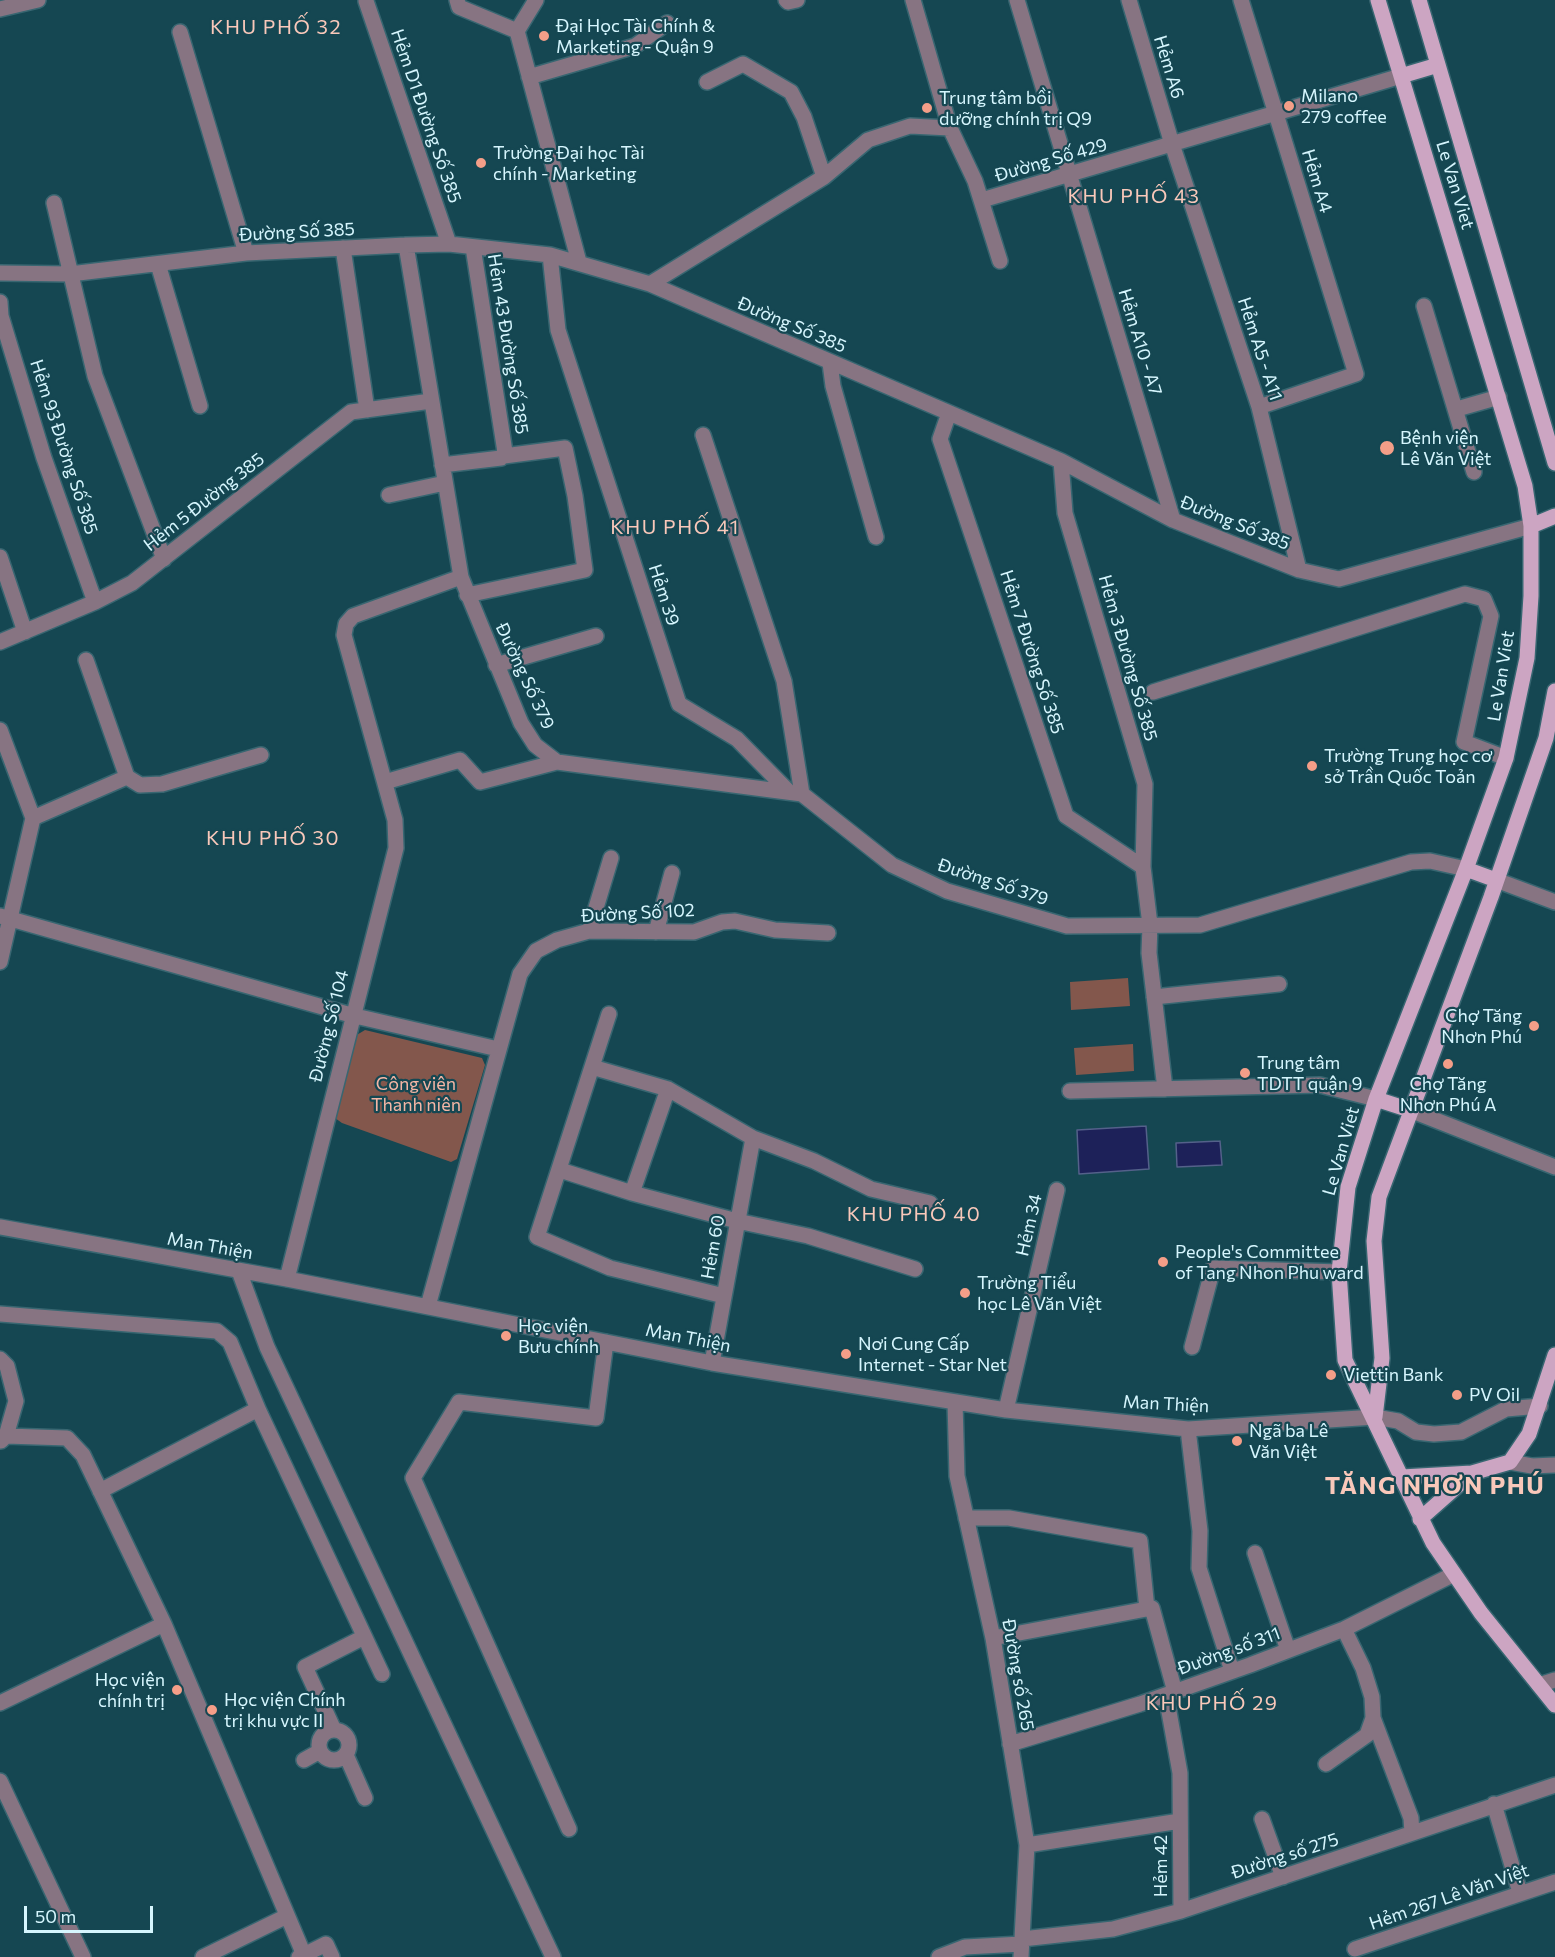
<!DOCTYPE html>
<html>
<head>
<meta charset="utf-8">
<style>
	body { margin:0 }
	#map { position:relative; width:1555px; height:1957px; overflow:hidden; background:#154752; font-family:Commissioner,sans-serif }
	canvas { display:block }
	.scale { position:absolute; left:24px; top:1906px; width:129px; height:27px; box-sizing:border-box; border:3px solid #d6f6fe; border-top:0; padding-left:8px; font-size:18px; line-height:21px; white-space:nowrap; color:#d6f6fe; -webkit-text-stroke:4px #154752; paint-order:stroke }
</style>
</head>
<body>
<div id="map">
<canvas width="1555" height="1957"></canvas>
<div class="scale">50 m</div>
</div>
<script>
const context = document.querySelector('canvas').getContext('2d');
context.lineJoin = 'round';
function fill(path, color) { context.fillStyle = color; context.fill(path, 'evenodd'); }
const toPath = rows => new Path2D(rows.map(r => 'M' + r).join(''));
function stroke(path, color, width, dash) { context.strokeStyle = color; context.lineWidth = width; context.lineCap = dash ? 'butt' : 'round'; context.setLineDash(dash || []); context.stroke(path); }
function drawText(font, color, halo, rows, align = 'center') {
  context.font = font + ' Commissioner,sans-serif'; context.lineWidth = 4.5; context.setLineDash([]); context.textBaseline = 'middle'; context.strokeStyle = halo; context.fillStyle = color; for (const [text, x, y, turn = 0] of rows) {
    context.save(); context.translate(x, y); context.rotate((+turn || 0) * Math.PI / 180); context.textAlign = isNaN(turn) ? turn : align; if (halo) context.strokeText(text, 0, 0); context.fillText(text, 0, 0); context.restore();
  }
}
const green = toPath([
	[1128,978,1130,1006,1071,1010,1070,982],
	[365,1030,482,1058,485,1065,457,1159,451,1162,342,1123,335,1118,355,1036],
	[1133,1044,1134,1071,1076,1075,1074,1048]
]);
const water = toPath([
	[1146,1126,1149,1169,1079,1174,1077,1130,1146,1126],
	[1220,1141,1222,1165,1177,1167,1176,1143,1220,1141]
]);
const minor = toPath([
	[457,0,459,7,517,31,579,262],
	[786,0,788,2,797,0],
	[913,0,950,128],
	[1017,0,1173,520],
	[1129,0,1172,144,1259,407,1299,570],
	[1241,0,1356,374,1259,407],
	[366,1,449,244],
	[0,9,38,0],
	[517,31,536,0],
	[180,32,246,253],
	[529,77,635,46,667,23],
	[707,82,743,64,791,92,804,117,824,177],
	[982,200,1401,76],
	[54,203,95,376,164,559],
	[406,245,461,577,521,723,535,745,557,762,802,794,892,865,947,891,1067,926,1200,925,1411,862,1430,861,1466,869],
	[343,248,367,410],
	[550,255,558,330,679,704,737,739,789,792],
	[158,264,200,406],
	[0,273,70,274,246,253,406,245,449,244,550,255,650,284,1061,461,1173,520,1299,570,1339,579,1531,526],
	[650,284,824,177,868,140,910,126,950,128,975,181,1000,261],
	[0,302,1,316,44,458,95,602],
	[1424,306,1474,472],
	[830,363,833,386,876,537],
	[1457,409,1499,397],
	[949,413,940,439,1066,816,1143,867],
	[703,435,784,681,802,794],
	[1061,461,1065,513,1145,784,1143,867,1150,925,1149,953,1165,1089],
	[442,465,501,458,505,452,473,247],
	[389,495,445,483],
	[0,557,25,632],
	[467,595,585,570,575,496,565,448,504,456],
	[0,642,95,602,132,583,351,412,431,401],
	[86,660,127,777,140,785,162,784,261,755],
	[496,665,596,636],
	[1153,692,1465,594,1484,599,1491,616,1464,742,1506,758],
	[0,730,33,818,0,962],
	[385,782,460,760,480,782,557,762],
	[33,818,127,777],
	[1496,880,1555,902],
	[0,916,351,1015,498,1049],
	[589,931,611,858],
	[656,932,672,873],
	[1154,997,1279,984],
	[609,1014,537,1237,610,1268,724,1296],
	[592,1067,668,1089,753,1138,814,1161,871,1189,930,1203],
	[1070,1091,1320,1085,1376,1099],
	[1410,1110,1555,1167],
	[560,1170,632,1193,737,1221,808,1236,915,1269],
	[632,1193,668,1089],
	[0,1227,287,1279,712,1363,1006,1410,1188,1429,1375,1417,1398,1421,1416,1432,1434,1434,1461,1432,1506,1409,1540,1406],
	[239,1271,267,1347,553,1957],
	[287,1279,396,848,395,820,344,635,346,624,353,616,461,577],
	[428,1306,520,974,536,951,557,940,589,931,694,932,722,922,735,921,775,930,828,933],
	[0,1314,217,1331,230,1342,258,1409,100,1491],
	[1192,1347,1213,1268,1339,1272],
	[0,1359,7,1366,16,1401,6,1436,1,1441],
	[712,1363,753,1138],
	[955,1402,957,1476,993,1638,1027,1845,1021,1957],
	[258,1409,382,1674],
	[1006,1410,1057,1190],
	[1188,1429,1200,1531,1199,1568,1232,1671],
	[6,1436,67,1438,83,1455,164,1624,304,1955,299,1957],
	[1510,1462,1532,1466,1555,1465],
	[966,1518,1009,1518,1140,1541,1147,1609],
	[1255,1553,1288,1650],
	[993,1638,1152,1608,1175,1692],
	[1539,1685,1555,1680],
	[1166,1695,1180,1773,1181,1911],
	[0,1703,164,1624],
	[1373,1718,1411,1818,1412,1833],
	'319 1745a15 15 0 1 1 30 0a15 15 0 1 1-30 0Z',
	[334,1730,305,1667,364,1637],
	[1010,1744,1140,1704,1250,1665,1344,1629,1454,1574],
	[346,1755,365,1798],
	[304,1760,320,1751],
	[1326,1764,1367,1735,1373,1718,1372,1697,1363,1668,1344,1629],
	[0,1781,83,1957],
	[1494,1804,1518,1886],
	[1262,1819,1283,1877],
	[569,1829,413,1478,459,1402,596,1418,606,1342],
	[1027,1845,1180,1821],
	[1022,1939,1113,1929,1181,1911,1555,1785],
	[1355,1949,1555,1882],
	[304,1955,326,1944,332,1957],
	[203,1957,287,1916],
	[939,1957,965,1947,1022,1944]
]);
const major = toPath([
	[1378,0,1525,486,1531,526,1531,596,1527,658,1506,758,1466,869,1376,1099,1348,1187,1339,1272,1345,1360,1433,1543,1481,1613,1555,1705],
	[1419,0,1555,463],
	[1401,76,1438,65],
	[1531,526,1555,516],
	[1466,869,1496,880],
	[1376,1099,1410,1110],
	[1375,1417,1382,1358,1374,1241,1379,1197,1491,897,1546,738,1555,691],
	[1402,1477,1472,1473,1510,1462,1529,1434,1555,1355],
	[1420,1519,1472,1473]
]);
const markers = [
	[544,36,6,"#f49e88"],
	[1289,106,6,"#f49e88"],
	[927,108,6,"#f49e88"],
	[481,163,6,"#f49e88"],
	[1387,448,8,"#f49e88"],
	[1312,766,6,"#f49e88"],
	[1534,1026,6,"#f49e88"],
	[1448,1064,6,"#f49e88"],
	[1245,1073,6,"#f49e88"],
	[1163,1262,6,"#f49e88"],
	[965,1293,6,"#f49e88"],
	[506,1336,6,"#f49e88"],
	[846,1354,6,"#f49e88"],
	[1331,1375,6,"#f49e88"],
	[1457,1395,6,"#f49e88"],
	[1237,1441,6,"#f49e88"],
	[177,1690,6,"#f49e88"],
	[212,1710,6,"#f49e88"]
];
const poiNames = [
	["Đại Học Tài Chính &",556,26],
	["Marketing - Quận 9",556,47],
	["Milano",1301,96],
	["279 coffee",1301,117],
	["Trung tâm bồi",939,98],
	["dưỡng chính trị Q9",939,119],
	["Trường Đại học Tài",493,153],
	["chính - Marketing",493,174],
	["Bệnh viện",1400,438],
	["Lê Văn Việt",1400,459],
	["Trường Trung học cơ",1324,756],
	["sở Trần Quốc Toản",1324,777],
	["Chợ Tăng",1522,1016,"right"],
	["Nhơn Phú",1522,1037,"right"],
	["Trung tâm",1257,1063],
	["TDTT quận 9",1257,1084],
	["Chợ Tăng",1448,1084,"center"],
	["Nhơn Phú A",1448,1105,"center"],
	["People's Committee",1175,1252],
	["of Tang Nhon Phu ward",1175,1273],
	["Trường Tiểu",977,1283],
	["học Lê Văn Việt",977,1304],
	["Học viện",518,1326],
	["Bưu chính",518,1347],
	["Nơi Cung Cấp",858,1344],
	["Internet - Star Net",858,1365],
	["Viettin Bank",1343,1375],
	["PV Oil",1469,1395],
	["Ngã ba Lê",1249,1431],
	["Văn Việt",1249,1452],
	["Học viện",165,1680,"right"],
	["chính trị",165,1701,"right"],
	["Học viện Chính",224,1700],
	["trị khu vực II",224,1721]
];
const streetNames = [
	["Hẻm A6",1169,67,73],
	["Hẻm D1 Đường Số 385",426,116,71],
	["Đường Số 429",1051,160,-16],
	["Hẻm A4",1317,181,73],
	["Le Van Viet",1455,185,73],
	["Đường Số 385",297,232,-3],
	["Đường Số 385",792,325,23],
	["Hẻm A10 - A7",1140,342,73],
	["Hẻm 43 Đường Số 385",508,344,81],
	["Hẻm A5 - A11",1260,349,72],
	["Hẻm 93 Đường Số 385",64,447,72],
	["Hẻm 5 Đường 385",204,502,-38],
	["Đường Số 385",1235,523,22],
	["Hẻm 39",664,595,72],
	["Hẻm 7 Đường Số 385",1032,652,72],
	["Hẻm 3 Đường Số 385",1128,658,74],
	["Đường Số 379",525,676,65],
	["Le Van Viet",1501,676,-81],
	["Đường Số 379",993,882,18],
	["Đường Số 102",638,913,-3],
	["Đường Số 104",329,1026,-76],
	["Le Van Viet",1341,1151,-74],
	["Hẻm 34",1029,1225,-77],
	["Man Thiện",210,1246,10],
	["Hẻm 60",713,1247,-80],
	["Man Thiện",688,1338,11],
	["Man Thiện",1166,1404,3],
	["Đường số 311",1229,1651,-20],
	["Đường số 265",1018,1675,80],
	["Đường số 275",1285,1856,-18],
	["Hẻm 42",1161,1866,-90],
	["Hẻm 267 Lê Văn Việt",1449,1897,-19]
];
const parkNames = [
	["Công viên",416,1084],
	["Thanh niên",416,1105]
];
const neighbourhoodNames = [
	["KHU PHỐ 32",276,27],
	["KHU PHỐ 43",1134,196],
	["KHU PHỐ 41",675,527],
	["KHU PHỐ 30",273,838],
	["KHU PHỐ 40",914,1214],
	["KHU PHỐ 29",1212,1703]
];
const districtNames = [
	["TĂNG NHƠN PHÚ",1435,1486]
];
fill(green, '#83574c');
fill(water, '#1d2159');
stroke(water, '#54618a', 1.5);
stroke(minor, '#386671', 18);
stroke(major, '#386671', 18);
stroke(minor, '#877482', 15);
stroke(major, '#cca5c2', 15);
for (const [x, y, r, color] of markers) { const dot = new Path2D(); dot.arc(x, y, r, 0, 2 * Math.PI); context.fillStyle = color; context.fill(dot); stroke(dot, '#154752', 2); }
drawText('18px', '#d6f6fe', '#154752', poiNames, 'left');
drawText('18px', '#d6f6fe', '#154752', streetNames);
drawText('18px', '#f5b6a5', '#154752', parkNames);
context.letterSpacing = '1.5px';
drawText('20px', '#f9c8ba', '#154752', neighbourhoodNames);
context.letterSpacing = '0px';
context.letterSpacing = '1.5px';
drawText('bold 24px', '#f9c8ba', '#154752', districtNames);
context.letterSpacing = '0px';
</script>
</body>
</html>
